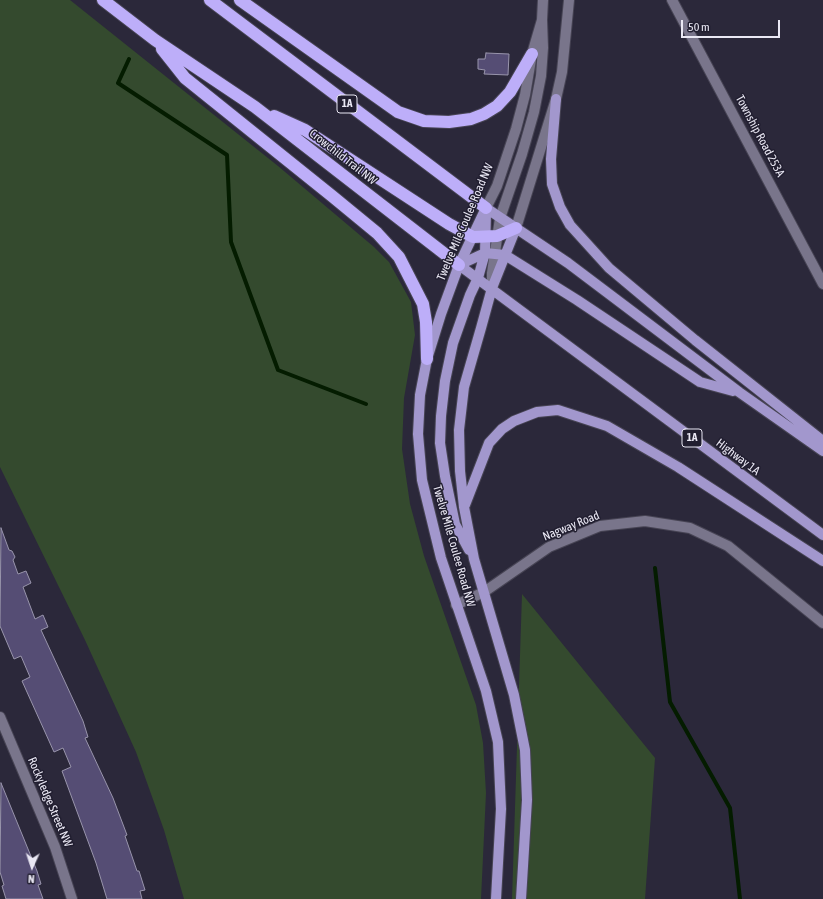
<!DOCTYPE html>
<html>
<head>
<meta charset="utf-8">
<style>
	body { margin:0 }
	#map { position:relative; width:823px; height:899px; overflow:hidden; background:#2b283a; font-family:"Asap Condensed",sans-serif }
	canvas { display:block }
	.north { position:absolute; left:12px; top:847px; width:40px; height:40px; -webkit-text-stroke:3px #211e30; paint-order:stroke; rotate:183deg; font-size:11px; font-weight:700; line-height:16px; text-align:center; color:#eae8f4 }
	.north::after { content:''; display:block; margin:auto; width:14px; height:18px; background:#eae8f4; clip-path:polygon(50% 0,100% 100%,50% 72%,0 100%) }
	.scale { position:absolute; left:681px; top:20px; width:99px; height:18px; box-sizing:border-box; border:2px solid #eae8f4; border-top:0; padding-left:5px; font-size:12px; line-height:14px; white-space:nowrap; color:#eae8f4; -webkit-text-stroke:3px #211e30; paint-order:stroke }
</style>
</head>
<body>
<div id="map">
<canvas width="823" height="899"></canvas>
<div class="north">N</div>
<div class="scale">50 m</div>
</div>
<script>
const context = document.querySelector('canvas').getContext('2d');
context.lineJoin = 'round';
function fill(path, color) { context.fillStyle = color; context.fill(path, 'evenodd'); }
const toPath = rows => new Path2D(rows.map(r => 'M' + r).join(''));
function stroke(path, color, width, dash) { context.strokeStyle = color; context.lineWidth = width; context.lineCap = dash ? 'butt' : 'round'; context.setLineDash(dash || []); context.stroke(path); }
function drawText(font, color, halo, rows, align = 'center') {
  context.font = font + ' "Asap Condensed",sans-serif'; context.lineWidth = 3; context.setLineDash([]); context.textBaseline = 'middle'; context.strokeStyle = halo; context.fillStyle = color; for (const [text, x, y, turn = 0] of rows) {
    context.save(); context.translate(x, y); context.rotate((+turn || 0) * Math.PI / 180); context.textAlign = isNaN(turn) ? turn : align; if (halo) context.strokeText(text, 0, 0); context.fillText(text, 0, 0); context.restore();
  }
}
const green = toPath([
	[0,0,70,0,278,166,374,247,389,262,411,302,415,335,404,398,402,449,410,504,424,556,476,705,483,743,486,793,481,899,184,899,164,830,136,752,85,640,0,467],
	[522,594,655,758,645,899,512,899]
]);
const stream = toPath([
	[129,59,118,83,227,155,231,242,278,370,366,404],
	[655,568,670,702,730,808,740,899]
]);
const building = toPath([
	[486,53,509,54,508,75,484,74,485,70,478,69,478,59,485,59,486,53],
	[1,528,9,550,12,551,15,557,13,560,18,574,26,571,31,583,23,587,35,619,43,615,48,627,41,630,83,721,88,737,85,738,113,798,127,835,125,836,137,871,139,871,145,890,140,891,142,899,107,899,96,863,62,771,71,767,63,748,54,752,22,681,30,677,21,656,14,659,0,626,1,528],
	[1,783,37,871,41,884,38,885,43,899,6,899,2,886,4,885,0,872,1,783]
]);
const minor = toPath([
	[672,0,823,284],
	[486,208,497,186,516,129,525,95,532,54,542,20,543,0],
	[516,228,556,99,562,72,569,0],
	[492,287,492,273,500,218,522,154,534,112,541,76,543,48,542,20],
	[456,605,484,592,549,547,600,526,645,521,690,528,728,546,823,623],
	[0,717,55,847,72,899]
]);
const major = toPath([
	[556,99,551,159,552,184,560,207,570,225,609,268,695,340,823,441],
	[486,208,459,265,441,314,427,359,420,395,418,434,422,480,441,558,486,691,498,742,501,809,496,899],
	[486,208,568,263,739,392,823,451],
	[516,228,492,288,481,328,464,387,459,430,460,471,464,507,474,559,514,695,525,750,527,800,521,899],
	[459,265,823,535],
	[459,265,485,253,505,255,577,300,700,382,733,391],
	[465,505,489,443,502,429,514,421,537,412,558,410,607,426,678,467,823,561],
	[469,550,455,524,445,476,440,443,441,416,445,381,453,343,470,295,478,278,485,253,486,212]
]);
const highway = toPath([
	[103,0,155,40,255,107,459,265],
	[210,0,486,208],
	[240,0,398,112,424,121,449,122,471,119,484,114,497,106,510,92,532,54],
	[162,49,185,78,332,196,377,233,399,257,423,304,426,322,427,359],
	[274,116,305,130,449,224,473,237,497,236,516,228]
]);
const shields = [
	[347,104,20],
	[692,438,20]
];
const shieldNames = [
	["1A",347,104],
	["1A",692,438]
];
const streetNames = [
	["Township Road 253A",760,136,62],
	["Crowchild Trail NW",343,157,38],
	["Twelve Mile Coulee Road NW",465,222,-67],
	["Highway 1A",738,457,37],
	["Nagway Road",571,526,-22],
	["Twelve Mile Coulee Road NW",454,546,74],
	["Rockyledge Street NW",50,802,67]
];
fill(green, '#344a2e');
stroke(stream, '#041c00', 4);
fill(building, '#554d74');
stroke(building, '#9995ac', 1);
stroke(minor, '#474454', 12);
stroke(major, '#474454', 12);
stroke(highway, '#474454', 14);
stroke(minor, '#79758b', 10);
stroke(major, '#a297cd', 10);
stroke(highway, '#bdaef9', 12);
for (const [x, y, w] of shields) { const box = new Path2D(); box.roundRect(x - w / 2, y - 9, w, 18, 3); context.fillStyle = '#211e30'; context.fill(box); stroke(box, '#eae8f4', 1); }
drawText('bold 11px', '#eae8f4', null, shieldNames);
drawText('12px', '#eae8f4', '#211e30', streetNames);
</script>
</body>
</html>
